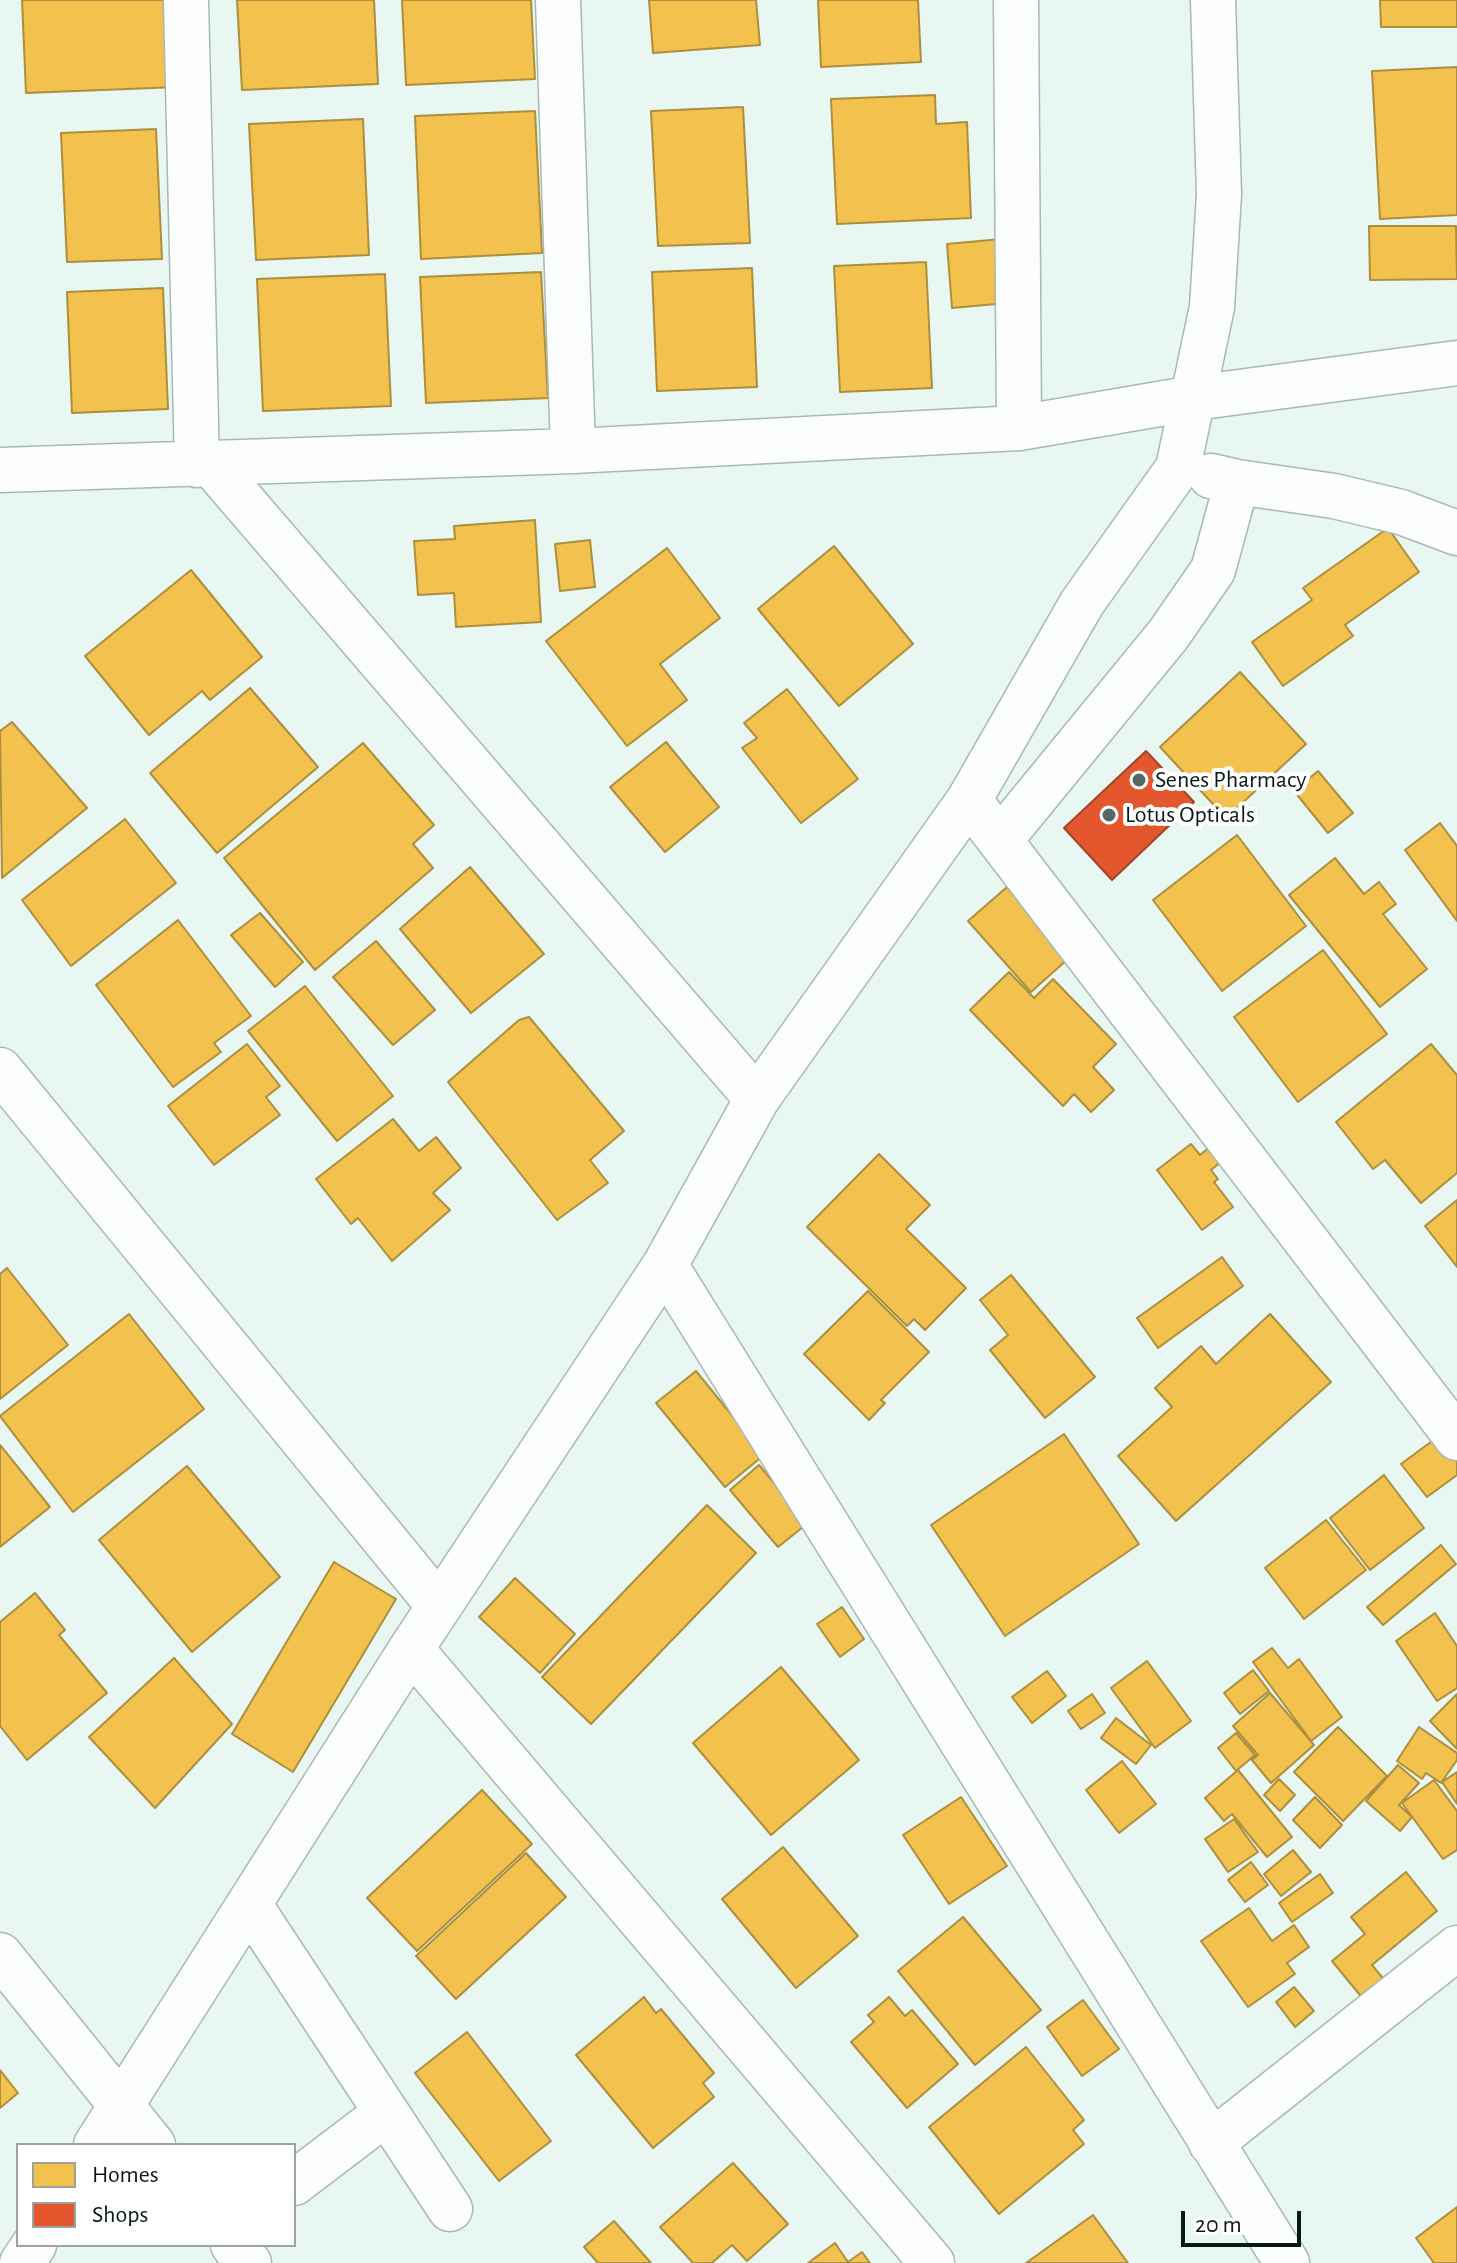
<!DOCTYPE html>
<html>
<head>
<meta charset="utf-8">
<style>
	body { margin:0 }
	#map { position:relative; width:1457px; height:2263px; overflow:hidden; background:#e8f7f2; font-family:"Alegreya Sans",sans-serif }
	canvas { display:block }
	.legend { position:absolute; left:16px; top:2143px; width:280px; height:104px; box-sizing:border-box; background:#fff; border:2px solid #9ca3a1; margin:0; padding:10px 14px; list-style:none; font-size:24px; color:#081915 }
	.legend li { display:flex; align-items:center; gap:16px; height:40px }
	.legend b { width:40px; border:2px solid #9ca3a1 }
	.scale { position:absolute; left:1181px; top:2211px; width:120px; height:36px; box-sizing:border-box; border:4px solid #081915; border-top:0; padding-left:10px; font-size:24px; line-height:28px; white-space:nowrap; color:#081915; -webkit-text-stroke:6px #fff; paint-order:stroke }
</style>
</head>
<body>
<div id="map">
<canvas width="1457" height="2263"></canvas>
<ul class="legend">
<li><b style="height:22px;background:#f2c14e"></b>Homes</li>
<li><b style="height:22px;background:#e4572e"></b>Shops</li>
</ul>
<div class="scale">20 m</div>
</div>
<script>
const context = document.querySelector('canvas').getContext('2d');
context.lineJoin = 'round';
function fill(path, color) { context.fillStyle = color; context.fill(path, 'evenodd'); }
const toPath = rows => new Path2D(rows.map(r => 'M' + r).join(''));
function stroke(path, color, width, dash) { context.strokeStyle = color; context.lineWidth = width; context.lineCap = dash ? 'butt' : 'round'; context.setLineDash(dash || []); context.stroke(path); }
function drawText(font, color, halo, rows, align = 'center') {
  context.font = font + ' "Alegreya Sans",sans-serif'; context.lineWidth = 8; context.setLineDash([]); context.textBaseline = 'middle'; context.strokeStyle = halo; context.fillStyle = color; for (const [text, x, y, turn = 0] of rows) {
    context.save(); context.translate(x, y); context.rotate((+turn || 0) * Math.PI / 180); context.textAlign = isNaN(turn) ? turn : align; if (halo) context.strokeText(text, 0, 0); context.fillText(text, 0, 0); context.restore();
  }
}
const homes = toPath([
	[22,0,174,0,178,87,26,93,22,0],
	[237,0,374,0,378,84,242,90,237,0],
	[402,0,531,0,535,79,406,85,402,0],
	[649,0,756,0,760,45,653,53,649,0],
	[818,0,918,0,921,62,821,67,818,0],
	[1380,0,1457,0,1457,27,1381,27,1380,0],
	[1457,67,1457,215,1380,219,1372,71,1457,67],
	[935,95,936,124,967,122,971,218,837,224,831,99,935,95],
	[743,107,750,243,658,246,651,111,743,107],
	[535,111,542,253,421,259,415,116,535,111],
	[363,119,369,255,256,260,249,124,363,119],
	[156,129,162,259,67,262,61,133,156,129],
	[1369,226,1456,226,1457,279,1370,280,1369,226],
	[1001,239,1007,303,952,308,947,244,1001,239],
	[926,262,932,388,840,392,834,266,926,262],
	[752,268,757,387,657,391,652,272,752,268],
	[541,272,548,398,426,403,420,277,541,272],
	[385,274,391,406,263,411,257,279,385,274],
	[163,288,168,409,72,413,67,292,163,288],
	[535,520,541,622,456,627,454,593,418,595,414,541,455,539,454,526,535,520],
	[1388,528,1419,572,1345,625,1353,636,1283,686,1252,642,1312,600,1303,588,1388,528],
	[590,540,595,587,560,591,555,544,590,540],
	[834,546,913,644,839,706,758,609,834,546],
	[667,548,720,618,660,664,687,700,627,746,546,641,667,548],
	[191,570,262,657,210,700,202,691,149,735,85,656,191,570],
	[1240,672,1306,744,1226,818,1160,747,1240,672],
	[250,688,318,767,217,853,150,773,250,688],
	[787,689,858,779,801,823,742,748,757,738,744,723,787,689],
	[12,722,87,808,2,878,0,731,12,722],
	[666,742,719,807,665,852,610,787,666,742],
	[363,743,434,825,413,844,433,868,315,970,224,858,363,743],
	[1318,771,1353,813,1328,833,1294,791,1318,771],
	[125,819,176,883,71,966,22,900,125,819],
	[1440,823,1457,846,1457,921,1405,850,1440,823],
	[1237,835,1306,926,1222,991,1153,900,1237,835],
	[1335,858,1364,894,1379,882,1396,904,1383,914,1427,969,1380,1007,1289,895,1335,858],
	[470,867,544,954,471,1013,400,929,470,867],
	[1007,887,1069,958,1031,992,968,921,1007,887],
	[260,913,303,962,275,987,231,935,260,913],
	[178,920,251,1016,214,1043,221,1052,173,1087,96,985,178,920],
	[376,941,435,1010,393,1045,333,977,376,941],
	[1323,950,1387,1034,1298,1102,1234,1017,1323,950],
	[1009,972,1034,998,1053,979,1116,1044,1093,1067,1114,1090,1091,1112,1074,1094,1063,1106,970,1010,1009,972],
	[305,986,393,1096,337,1141,248,1031,305,986],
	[529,1017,624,1131,590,1160,608,1183,557,1220,448,1082,519,1020,529,1017],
	[247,1044,280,1086,266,1097,280,1115,214,1165,168,1106,247,1044],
	[1431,1044,1457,1075,1457,1173,1421,1203,1385,1160,1373,1169,1336,1122,1431,1044],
	[393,1119,419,1151,436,1137,461,1168,433,1193,450,1210,392,1261,358,1218,351,1224,316,1179,393,1119],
	[1191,1144,1200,1155,1211,1146,1222,1161,1211,1170,1218,1179,1214,1182,1233,1207,1202,1230,1157,1170,1191,1144],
	[879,1154,930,1205,906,1229,966,1288,925,1330,914,1319,907,1326,807,1227,879,1154],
	[1457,1200,1457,1267,1425,1226,1457,1200],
	[1222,1257,1243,1286,1158,1348,1137,1318,1222,1257],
	[7,1268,68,1345,0,1399,0,1274,7,1268],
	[1011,1275,1095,1377,1045,1418,990,1350,1008,1335,980,1300,1011,1275],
	[868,1291,929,1352,881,1400,885,1403,869,1420,804,1354,868,1291],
	[129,1314,204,1409,73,1512,0,1416,129,1314],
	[1270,1314,1331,1382,1176,1521,1118,1456,1172,1407,1155,1388,1201,1346,1216,1364,1270,1314],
	[696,1371,764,1455,725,1487,656,1403,696,1371],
	[1443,1433,1457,1452,1457,1475,1427,1497,1401,1464,1443,1433],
	[1064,1434,1139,1544,1005,1636,931,1525,1064,1434],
	[0,1445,50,1507,0,1547,0,1445],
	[759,1465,808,1523,778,1547,730,1490,759,1465],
	[187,1466,280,1577,192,1652,99,1540,187,1466],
	[1384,1475,1424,1528,1370,1570,1330,1518,1384,1475],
	[707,1505,756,1553,591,1724,542,1677,707,1505],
	[1326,1520,1366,1570,1304,1619,1265,1568,1326,1520],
	[1441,1545,1456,1564,1383,1625,1367,1607,1441,1545],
	[334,1562,396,1599,293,1772,232,1734,334,1562],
	[515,1578,575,1634,540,1673,479,1617,515,1578],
	[35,1593,65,1630,59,1635,107,1693,27,1760,0,1726,0,1622,35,1593],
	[842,1607,864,1639,840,1657,817,1624,842,1607],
	[1435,1613,1457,1646,1457,1688,1437,1701,1396,1641,1435,1613],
	[1272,1648,1288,1668,1299,1659,1342,1717,1311,1741,1253,1662,1272,1648],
	[174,1658,232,1724,155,1808,89,1737,174,1658],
	[1147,1661,1191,1721,1155,1748,1111,1688,1147,1661],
	[781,1667,859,1760,771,1835,693,1743,781,1667],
	[1253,1670,1269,1691,1240,1714,1224,1693,1253,1670],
	[1047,1671,1066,1696,1032,1723,1012,1697,1047,1671],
	[1270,1693,1314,1745,1271,1783,1252,1760,1258,1755,1233,1726,1270,1693],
	[1092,1694,1105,1713,1081,1729,1068,1711,1092,1694],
	[1457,1694,1457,1749,1430,1721,1457,1694],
	[1116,1718,1151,1745,1136,1764,1101,1738,1116,1718],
	[1338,1727,1387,1776,1343,1821,1294,1772,1338,1727],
	[1419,1727,1457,1753,1457,1760,1441,1783,1426,1773,1422,1779,1397,1761,1419,1727],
	[1236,1733,1255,1755,1236,1771,1218,1748,1236,1733],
	[1122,1761,1156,1804,1119,1833,1086,1790,1122,1761],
	[1398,1765,1419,1783,1399,1805,1412,1817,1400,1831,1366,1801,1398,1765],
	[1238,1770,1292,1837,1267,1857,1232,1814,1224,1821,1205,1798,1238,1770],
	[1457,1772,1457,1804,1442,1782,1457,1772],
	[1279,1779,1295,1795,1280,1811,1264,1795,1279,1779],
	[1434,1780,1457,1811,1457,1850,1443,1859,1402,1803,1434,1780],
	[482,1790,532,1844,417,1951,367,1898,482,1790],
	[961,1797,1007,1866,949,1904,903,1835,961,1797],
	[1315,1797,1342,1825,1320,1848,1293,1820,1315,1797],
	[1234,1819,1258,1852,1228,1872,1205,1839,1234,1819],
	[783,1847,858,1936,796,1988,722,1899,783,1847],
	[1293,1850,1311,1872,1281,1896,1264,1874,1293,1850],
	[526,1853,566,1897,456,1999,416,1956,526,1853],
	[1251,1862,1268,1885,1245,1902,1228,1880,1251,1862],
	[1406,1872,1437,1911,1372,1965,1386,1982,1364,2000,1332,1961,1365,1934,1351,1917,1406,1872],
	[1320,1874,1333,1893,1292,1922,1279,1903,1320,1874],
	[1249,1908,1272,1941,1294,1925,1309,1947,1287,1963,1295,1974,1248,2007,1201,1941,1249,1908],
	[963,1917,1041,2010,975,2065,898,1971,963,1917],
	[1294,1987,1314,2011,1295,2027,1276,2002,1294,1987],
	[644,1997,656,2013,661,2009,714,2073,703,2083,714,2097,653,2148,576,2055,644,1997],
	[889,1997,905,2016,912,2010,958,2064,907,2108,851,2042,874,2022,868,2015,889,1997],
	[1083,2000,1119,2049,1082,2076,1047,2027,1083,2000],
	[467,2032,551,2141,499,2181,415,2073,467,2032],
	[1026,2047,1084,2120,1073,2130,1084,2144,999,2214,929,2127,1026,2047],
	[0,2070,18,2093,0,2108,0,2070],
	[733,2163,788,2224,747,2261,732,2245,712,2263,693,2263,660,2227,733,2163],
	[1457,2207,1457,2263,1434,2263,1416,2238,1457,2207],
	[1093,2215,1128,2263,1026,2263,1093,2215],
	[614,2221,651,2263,598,2263,584,2247,614,2221],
	[835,2243,848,2262,862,2252,870,2263,808,2263,835,2243]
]);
const shops = toPath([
	[1146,751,1194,802,1112,880,1064,828,1146,751]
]);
const minor = toPath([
	[186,0,197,465],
	[558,0,573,451],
	[1016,0,1019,428],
	[211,464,757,1099],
	[0,470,573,451,1019,428,1194,398,1457,363],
	[1211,476,1237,482,1334,496,1401,512,1457,533],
	[969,800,1457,1438],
	[1000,840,1168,635,1213,570,1237,482],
	[0,1070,439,1606],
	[665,1265,1287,2263],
	[411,1649,932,2263],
	[249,1904,450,2209],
	[0,1955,153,2145],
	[1211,2143,1457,1948],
	[96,2145,411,1649,665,1265,757,1099,969,800,1082,603,1178,468,1212,307,1219,194,1213,0],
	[294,2183,386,2113],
	[233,2245,249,2263],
	[22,2263,34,2245]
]);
const markers = [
	[1139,780,8,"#566762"],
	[1109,815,8,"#566762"]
];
const poiNames = [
	["Senes Pharmacy",1155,780],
	["Lotus Opticals",1125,815]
];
fill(homes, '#f2c14e');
stroke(homes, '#ac8f3d', 2);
fill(shops, '#e4572e');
stroke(shops, '#a24426', 2);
stroke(minor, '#a9b8b3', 47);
stroke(minor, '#fcfefd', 44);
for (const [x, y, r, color] of markers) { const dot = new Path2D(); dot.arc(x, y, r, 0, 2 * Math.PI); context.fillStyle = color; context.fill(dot); stroke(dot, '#fff', 3); }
drawText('24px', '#081915', '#fff', poiNames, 'left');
</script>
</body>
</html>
